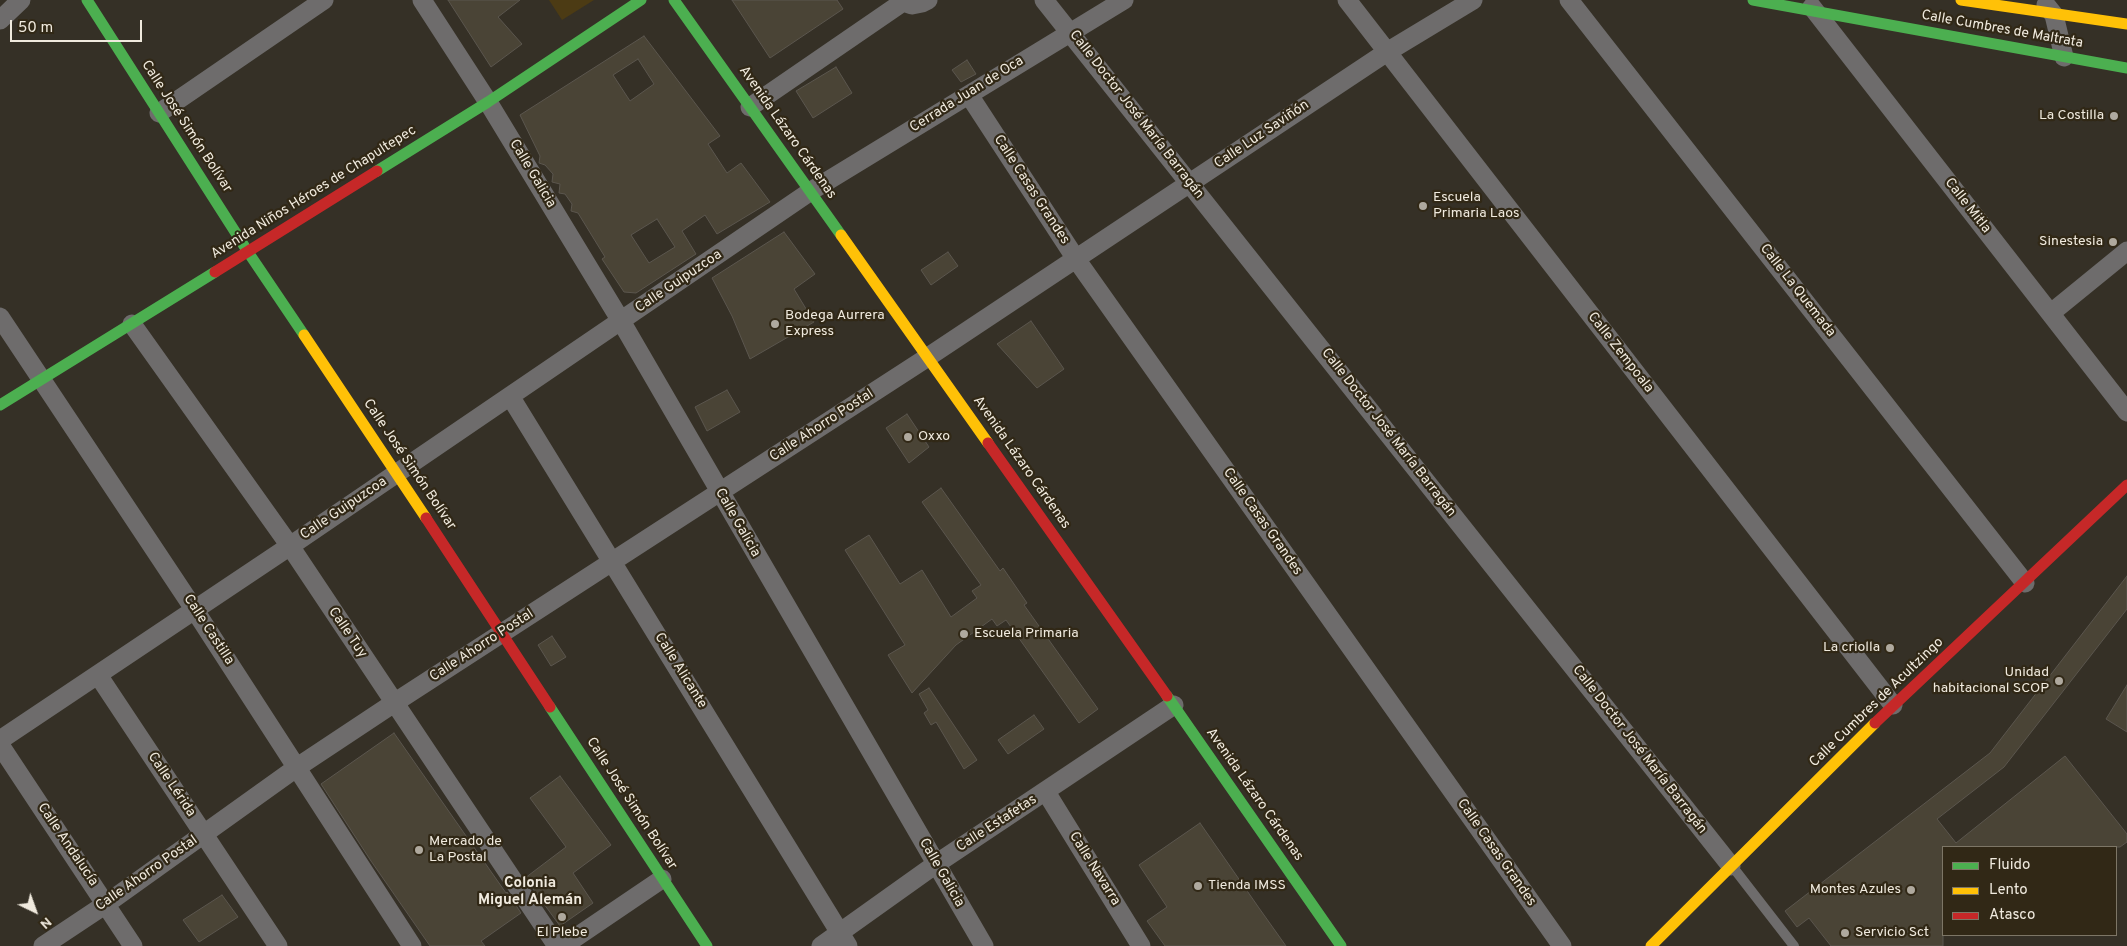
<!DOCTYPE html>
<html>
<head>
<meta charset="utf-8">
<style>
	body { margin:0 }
	#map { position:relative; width:2127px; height:946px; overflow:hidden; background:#353026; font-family:Overpass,sans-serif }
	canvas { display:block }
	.legend { position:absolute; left:1942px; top:846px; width:175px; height:90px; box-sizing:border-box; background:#312816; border:1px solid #7d7666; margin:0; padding:6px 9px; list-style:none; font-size:15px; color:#f0eade }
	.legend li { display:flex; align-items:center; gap:10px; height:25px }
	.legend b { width:25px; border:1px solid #7d7666 }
	.north { position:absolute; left:10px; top:886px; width:50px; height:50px; -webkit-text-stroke:4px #312816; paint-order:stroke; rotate:138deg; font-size:14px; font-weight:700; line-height:20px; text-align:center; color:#f0eade }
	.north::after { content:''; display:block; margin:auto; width:18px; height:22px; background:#f0eade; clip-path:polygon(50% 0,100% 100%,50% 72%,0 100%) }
	.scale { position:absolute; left:10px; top:20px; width:132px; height:22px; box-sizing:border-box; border:2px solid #f0eade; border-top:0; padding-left:6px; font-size:15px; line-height:18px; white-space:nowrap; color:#f0eade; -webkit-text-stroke:4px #312816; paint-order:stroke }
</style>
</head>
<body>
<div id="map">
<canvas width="2127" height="946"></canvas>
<ul class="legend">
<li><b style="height:6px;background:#4caf50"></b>Fluido</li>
<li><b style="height:6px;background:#ffc107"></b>Lento</li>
<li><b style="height:6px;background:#c62828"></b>Atasco</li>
</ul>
<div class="north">N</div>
<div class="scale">50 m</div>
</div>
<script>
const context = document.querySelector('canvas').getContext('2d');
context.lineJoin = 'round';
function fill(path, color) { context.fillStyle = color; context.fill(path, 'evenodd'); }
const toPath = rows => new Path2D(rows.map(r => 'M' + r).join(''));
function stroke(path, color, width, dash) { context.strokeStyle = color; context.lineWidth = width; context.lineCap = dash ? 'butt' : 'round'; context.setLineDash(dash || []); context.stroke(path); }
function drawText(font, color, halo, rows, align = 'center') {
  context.font = font + ' Overpass,sans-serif'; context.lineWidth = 4.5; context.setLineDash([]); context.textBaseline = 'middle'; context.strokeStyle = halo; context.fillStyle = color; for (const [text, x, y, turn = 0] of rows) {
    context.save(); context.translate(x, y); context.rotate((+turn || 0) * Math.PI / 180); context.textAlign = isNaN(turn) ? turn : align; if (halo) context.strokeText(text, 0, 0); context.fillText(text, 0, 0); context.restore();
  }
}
const green = toPath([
	[549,0,594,0,562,20]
]);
const building = toPath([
	[448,0,520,0,498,17,522,44,491,67,448,0],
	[732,0,837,0,843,9,770,58,732,0],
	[644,36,720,136,708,144,727,173,741,163,770,202,717,234,705,215,682,231,696,254,636,293,624,292,602,259,605,257,578,213,571,211,572,204,565,194,559,193,560,184,552,182,553,174,545,165,539,163,540,156,520,115,644,36],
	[638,59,654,84,630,101,613,75,638,59],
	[657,219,675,247,649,263,631,235,657,219],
	[967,60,976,74,961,82,952,70,967,60],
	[836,67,852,93,813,118,796,91,836,67],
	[784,232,815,274,794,289,814,322,750,359,732,316,712,278,784,232],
	[948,252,958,266,931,285,921,270,948,252],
	[1031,321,1064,369,1037,388,997,344,1031,321],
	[727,390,740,412,707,431,695,407,727,390],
	[907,414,929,447,909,463,886,428,907,414],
	[941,488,1000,571,1003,568,1027,603,1024,605,1098,709,1079,723,1006,620,997,626,992,619,956,645,912,693,888,655,905,645,845,550,869,535,900,584,922,570,951,617,977,598,972,591,981,585,922,502,941,488],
	[2127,576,2127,609,2004,767,1937,819,1956,843,2065,756,2127,834,2127,842,2120,847,1943,847,1943,946,1831,946,1809,918,1797,927,1785,911,1990,753,2127,576],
	[552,636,566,657,551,666,538,645,552,636],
	[2127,685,2127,732,2106,719,2127,685],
	[929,688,977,760,964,769,936,722,931,725,924,713,928,710,919,694,929,688],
	[1034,715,1044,729,1008,754,998,740,1034,715],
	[394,733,506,893,507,892,521,913,481,941,485,946,430,946,371,861,321,784,394,733],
	[560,776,611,845,573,873,593,903,560,926,525,878,566,847,530,798,560,776],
	[1200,823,1259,908,1286,946,1165,946,1147,921,1167,907,1139,865,1200,823],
	[222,895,238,917,199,942,183,920,222,895]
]);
const lane = toPath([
	[1732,866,1794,946]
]);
const street = toPath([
	[422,0,488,102,621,321,984,946],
	[1044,0,1731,866],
	[1347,0,1893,705],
	[1569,0,2025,583],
	[2046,5,2054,15,2064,57],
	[1812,7,2127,412],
	[0,20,21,0],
	[969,95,1076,259,1562,946],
	[750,107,903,2,912,5,922,3,928,0],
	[159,113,324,0],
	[2051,313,2127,251],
	[0,317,194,609,412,946],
	[132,324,290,546,557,946],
	[510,396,848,946],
	[98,675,278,946],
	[0,740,290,546,811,191,1124,0],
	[0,745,133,946],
	[1046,792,1141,946],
	[43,946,106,904,296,768,394,703,928,357,1387,52,1473,0],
	[563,946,662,879],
	[821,946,936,864,1174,705]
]);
const fast = toPath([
	[87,0,248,252,304,335],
	[674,0,841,235],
	[1753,0,2127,68],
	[377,171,488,102,641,0],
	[0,405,215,272],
	[1167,696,1341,946],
	[550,707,707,946]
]);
const slow = toPath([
	[1961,0,2127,24],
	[841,235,988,443],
	[304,335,426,518],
	[1651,946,1875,723]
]);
const jam = toPath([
	[215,272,377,171],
	[988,443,1167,696],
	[426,518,550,707],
	[1875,723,2127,485]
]);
const markers = [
	[2114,116,5,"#afa99e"],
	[1423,206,5,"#afa99e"],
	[2113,242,5,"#afa99e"],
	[775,324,5,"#afa99e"],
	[908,437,5,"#afa99e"],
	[964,634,5,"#afa99e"],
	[1890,648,5,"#afa99e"],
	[2059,681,5,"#afa99e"],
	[419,850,5,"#afa99e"],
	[1198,886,5,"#afa99e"],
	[1911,890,5,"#afa99e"],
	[562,917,5,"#afa99e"],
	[1845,933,5,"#afa99e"]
];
const streetNames = [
	["Calle Cumbres de Maltrata",2002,30,10],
	["Cerrada Juan de Oca",967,95,-32],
	["Calle Doctor José María Barragán",1136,115,52],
	["Calle José Simón Bolívar",186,127,57],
	["Avenida Lázaro Cárdenas",787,133,55],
	["Calle Luz Saviñón",1262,135,-34],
	["Calle Galicia",532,174,59],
	["Calle Casas Grandes",1031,190,57],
	["Avenida Niños Héroes de Chapultepec",314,193,-32],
	["Calle Mitla",1967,206,52],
	["Calle Guipuzcoa",679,282,-34],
	["Calle La Quemada",1797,291,52],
	["Calle Zempoala",1620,353,52],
	["Calle Ahorro Postal",822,426,-33],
	["Calle Doctor José María Barragán",1388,433,52],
	["Avenida Lázaro Cárdenas",1021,463,55],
	["Calle José Simón Bolívar",409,465,56],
	["Calle Guipuzcoa",344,509,-34],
	["Calle Casas Grandes",1262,522,55],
	["Calle Galicia",737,523,60],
	["Calle Castilla",208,630,57],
	["Calle Tuy",347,633,56],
	["Calle Ahorro Postal",482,646,-33],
	["Calle Alicante",680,671,58],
	["Calle Cumbres de Acultzingo",1877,703,-44],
	["Calle Doctor José María Barragán",1639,750,52],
	["Calle Lérida",171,785,56],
	["Avenida Lázaro Cárdenas",1254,795,55],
	["Calle José Simón Bolívar",631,804,57],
	["Calle Estafetas",997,824,-33],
	["Calle Andalucía",67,845,56],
	["Calle Casas Grandes",1496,853,55],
	["Calle Navarra",1094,869,58],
	["Calle Galicia",941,873,60],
	["Calle Ahorro Postal",147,874,-35]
];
const poiNames = [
	["La Costilla",2104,116,"right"],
	["Escuela",1433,198],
	["Primaria Laos",1433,214],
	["Sinestesia",2103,242,"right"],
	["Bodega Aurrera",785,316],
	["Express",785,332],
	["Oxxo",918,437],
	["Escuela Primaria",974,634],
	["La criolla",1880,648,"right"],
	["Unidad",2049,673,"right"],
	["habitacional SCOP",2049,689,"right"],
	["Mercado de",429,842],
	["La Postal",429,858],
	["Tienda IMSS",1208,886],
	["Montes Azules",1901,890,"right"],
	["El Plebe",562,933,"center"],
	["Servicio Sct",1855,933]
];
const neighbourhoodNames = [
	["Colonia",530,884],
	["Miguel Alemán",530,901]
];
fill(green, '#4c3b14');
fill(building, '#4a4436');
stroke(building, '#5b564e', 1);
stroke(lane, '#6e6c6c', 10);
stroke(street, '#6e6c6c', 19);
stroke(fast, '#4caf50', 11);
stroke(slow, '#ffc107', 11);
stroke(jam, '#c62828', 11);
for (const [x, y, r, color] of markers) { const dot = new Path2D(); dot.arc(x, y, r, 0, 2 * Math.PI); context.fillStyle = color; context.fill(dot); stroke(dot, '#312816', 2); }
drawText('14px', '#f0eade', '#312816', streetNames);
drawText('14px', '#f0eade', '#312816', poiNames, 'left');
drawText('bold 15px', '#f0eade', '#312816', neighbourhoodNames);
</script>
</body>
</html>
